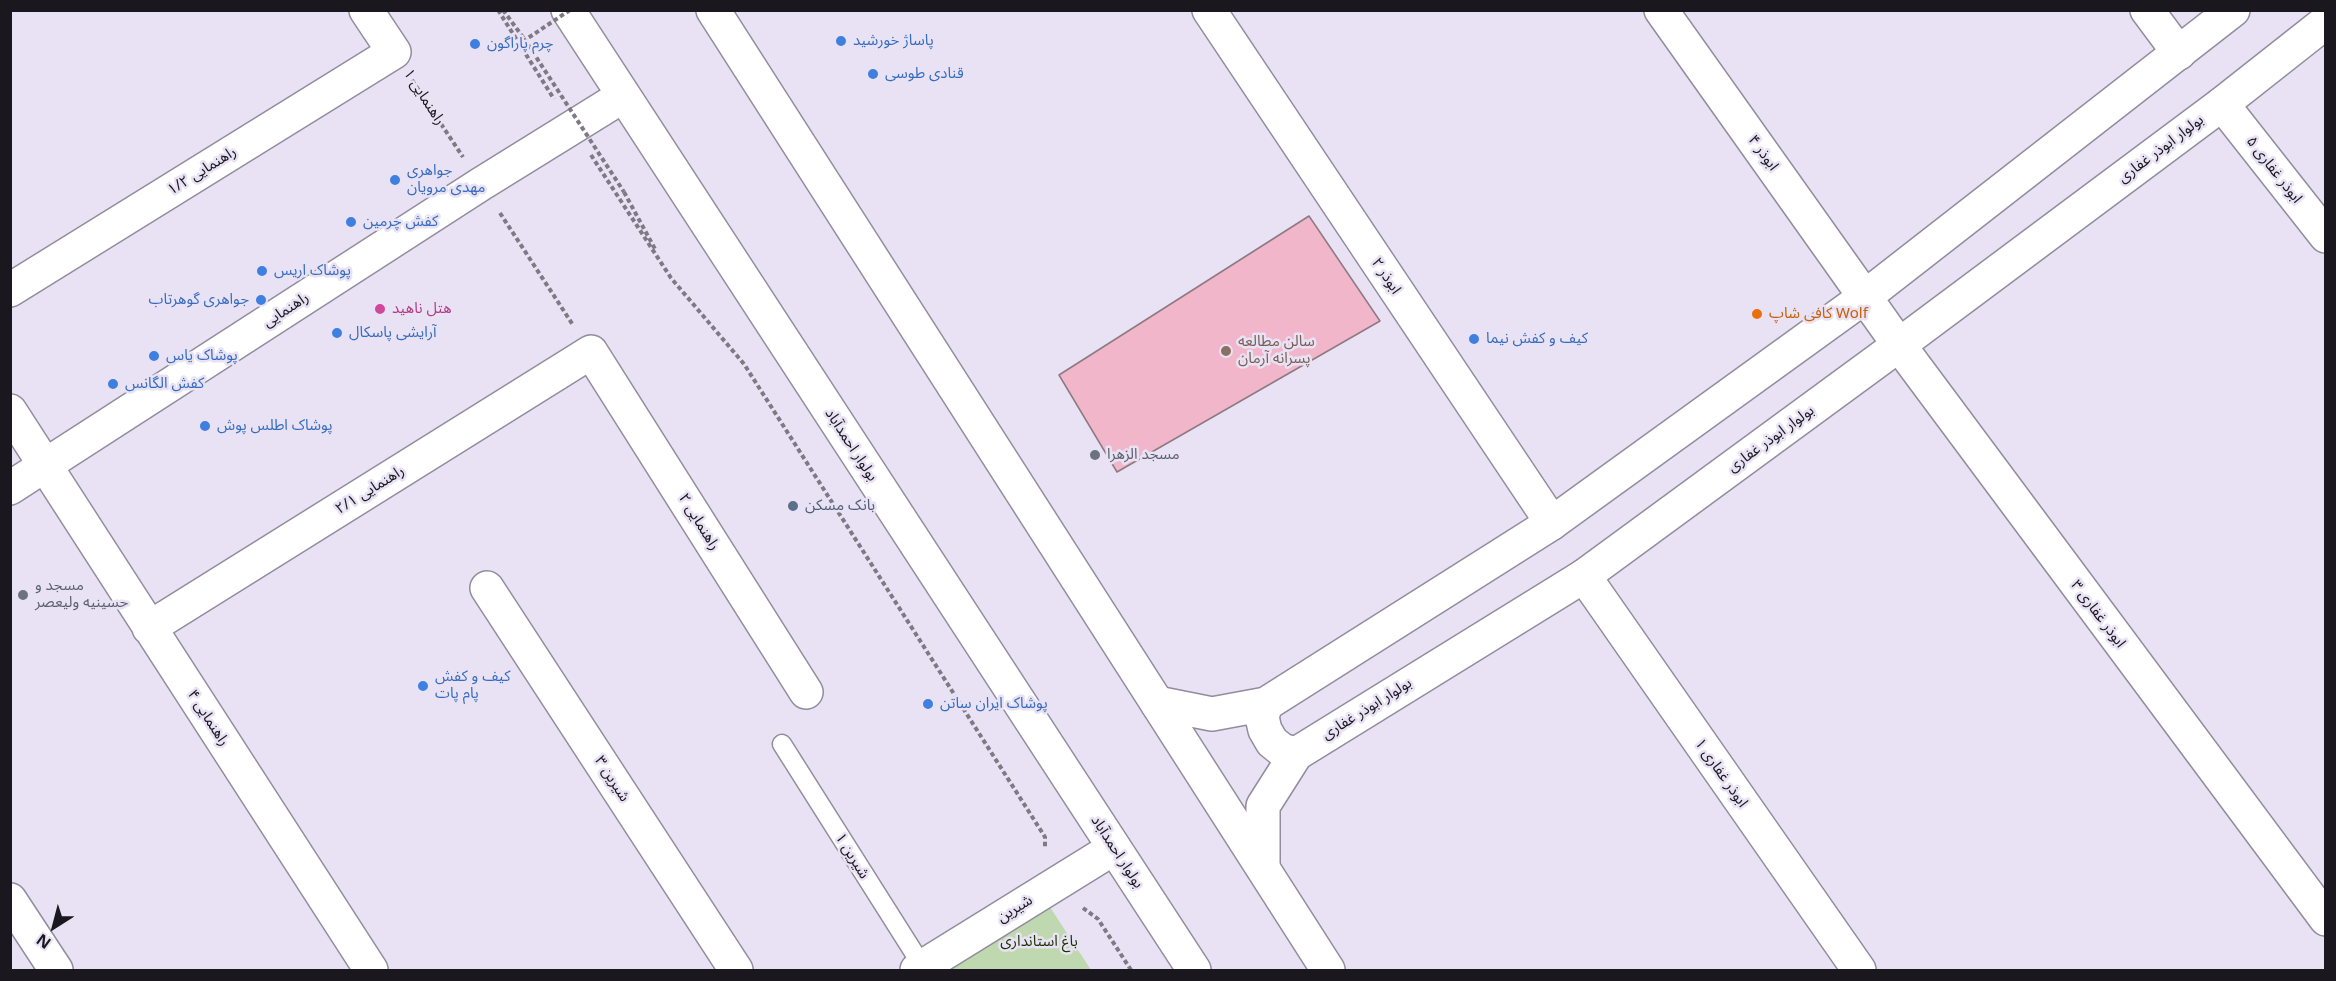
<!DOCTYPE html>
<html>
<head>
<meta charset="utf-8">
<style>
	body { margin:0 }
	#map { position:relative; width:2336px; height:981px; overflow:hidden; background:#e9e2f4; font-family:"Noto Sans",sans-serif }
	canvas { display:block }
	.frame { position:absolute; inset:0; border:12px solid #1a181e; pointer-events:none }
	.north { position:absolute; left:24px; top:897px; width:60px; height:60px; -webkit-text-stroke:4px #e9e2f4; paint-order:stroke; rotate:216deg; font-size:16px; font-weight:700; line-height:24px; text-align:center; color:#1a181e }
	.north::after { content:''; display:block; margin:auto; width:21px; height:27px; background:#1a181e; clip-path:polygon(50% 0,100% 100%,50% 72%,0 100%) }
</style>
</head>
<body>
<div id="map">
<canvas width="2336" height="981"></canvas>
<div class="frame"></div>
<div class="north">N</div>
</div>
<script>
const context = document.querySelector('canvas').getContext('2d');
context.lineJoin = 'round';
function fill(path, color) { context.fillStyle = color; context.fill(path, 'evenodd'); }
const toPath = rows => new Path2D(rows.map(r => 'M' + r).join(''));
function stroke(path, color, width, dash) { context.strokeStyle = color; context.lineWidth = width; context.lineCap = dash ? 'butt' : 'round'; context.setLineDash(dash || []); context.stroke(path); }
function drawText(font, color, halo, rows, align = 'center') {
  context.font = font + ' "Noto Sans","Noto Sans Arabic",sans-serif'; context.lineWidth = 5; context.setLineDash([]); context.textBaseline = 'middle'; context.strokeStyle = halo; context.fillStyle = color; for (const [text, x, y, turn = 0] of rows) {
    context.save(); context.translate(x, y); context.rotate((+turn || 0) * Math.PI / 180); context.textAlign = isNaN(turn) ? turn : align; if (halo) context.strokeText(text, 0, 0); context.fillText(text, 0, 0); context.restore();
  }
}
const green = toPath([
	[1048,904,1091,970,942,970]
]);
const building = toPath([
	[1309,216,1380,321,1117,472,1059,375,1309,216]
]);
const path = toPath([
	[498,10,554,99],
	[503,10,525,40],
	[412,80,463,157],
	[591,155,671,278,744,364,1045,837,1045,849],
	[624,192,655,249],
	[500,213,573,325],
	[1083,908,1098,919,1131,970]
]);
const service = toPath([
	[782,744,923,967]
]);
const minor = toPath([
	[1209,10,1552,523],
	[1661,10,1899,345,2326,919],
	[2147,10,2179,53],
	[2222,104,2326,236],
	[10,290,394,52,366,10],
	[10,411,371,970],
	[1584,576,1859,970],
	[487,588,736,970],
	[149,628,591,352,806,692],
	[10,900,56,970],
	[917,970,1114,848]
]);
const tertiary = toPath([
	[1157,703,1212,714,1266,704,1552,523,1866,296,2233,10],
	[1266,704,1262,717,1265,730,1272,742,1282,750,1296,754],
	[1263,868,1263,806,1296,754,1584,576,1899,345,2222,104,2326,22]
]);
const secondary = toPath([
	[10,488,481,184,623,96]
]);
const primary = toPath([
	[568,10,1194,970],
	[713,10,1328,970]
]);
const pathBridge = toPath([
	[570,10,525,40,624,192]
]);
const markers = [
	[841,41,6,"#3f7fe0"],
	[475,44,6,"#3f7fe0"],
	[873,74,6,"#3f7fe0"],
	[395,180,6,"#3f7fe0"],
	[351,222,6,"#3f7fe0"],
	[262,271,6,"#3f7fe0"],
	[261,300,6,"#3f7fe0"],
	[380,309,6,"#d1479c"],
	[1757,314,6,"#e8710a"],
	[337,333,6,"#3f7fe0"],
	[1474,339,6,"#3f7fe0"],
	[1226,351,6,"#8d6e63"],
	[154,356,6,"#3f7fe0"],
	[113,384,6,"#3f7fe0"],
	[205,426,6,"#3f7fe0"],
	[1095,455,6,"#6b7280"],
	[793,506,6,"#5c6f8a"],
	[23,595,6,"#6b7280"],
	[423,686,6,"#3f7fe0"],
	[928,704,6,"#3f7fe0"]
];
const shopNames = [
	["پاساژ خورشید",853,41],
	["چرم پاراگون",487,44],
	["قنادی طوسی",885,74],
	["جواهری",407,171],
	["مهدی مرویان",407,188],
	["کفش چرمین",363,222],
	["پوشاک اریس",274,271],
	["جواهری گوهرتاب",249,300,"right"],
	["آرایشی پاسکال",349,333],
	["کیف و کفش نیما",1486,339],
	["پوشاک یاس",166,356],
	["کفش الگانس",125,384],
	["پوشاک اطلس پوش",217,426],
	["کیف و کفش",435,677],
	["پام پات",435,694],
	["پوشاک ایران ساتن",940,704]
];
const streetNames = [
	["راهنمایی ۱",424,97,57],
	["بولوار ابوذر غفاری",2161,149,-37],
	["ابوذر ۴",1763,153,54],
	["ابوذر غفاری ۵",2274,170,52],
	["راهنمایی ۱/۲",202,171,-32],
	["ابوذر ۲",1386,276,56],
	["راهنمایی",286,310,-33],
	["بولوار ابوذر غفاری",1771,439,-36],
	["بولوار احمدآباد",851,445,57],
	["راهنمایی ۲/۱",370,490,-32],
	["راهنمایی ۲",699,522,58],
	["ابوذر غفاری ۳",2098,614,53],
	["بولوار ابوذر غفاری",1367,709,-32],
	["راهنمایی ۴",208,718,57],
	["ابوذر غفاری ۱",1721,773,55],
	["شیرین ۳",612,779,57],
	["بولوار احمدآباد",1117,852,57],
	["شیرین ۱",852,856,58],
	["شیرین",1015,909,-32]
];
const hotelNames = [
	["هتل ناهید",392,309]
];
const foodNames = [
	["کافی شاپ Wolf",1769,314]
];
const educationNames = [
	["سالن مطالعه",1238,342],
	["پسرانه آرمان",1238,359]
];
const worshipNames = [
	["مسجد الزهرا",1107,455],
	["مسجد و",35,586],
	["حسینیه ولیعصر",35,603]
];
const serviceNames = [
	["بانک مسکن",805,506]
];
const parkNames = [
	["باغ استانداری",1039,942]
];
fill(green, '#bfd8af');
fill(building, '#f1b6c9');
stroke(building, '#8d7a80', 1.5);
stroke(service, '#938c9d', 21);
stroke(minor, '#938c9d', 36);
stroke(tertiary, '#938c9d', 36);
stroke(secondary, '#938c9d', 36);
stroke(primary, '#938c9d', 36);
stroke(path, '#7e7985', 4, [4.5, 3]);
stroke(service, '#fff', 18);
stroke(minor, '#fff', 33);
stroke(tertiary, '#fff', 33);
stroke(secondary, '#fff', 33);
stroke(primary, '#fff', 33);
stroke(pathBridge, '#7e7985', 4, [4.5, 3]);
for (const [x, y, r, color] of markers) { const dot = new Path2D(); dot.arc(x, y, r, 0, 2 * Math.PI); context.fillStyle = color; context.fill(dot); stroke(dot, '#e9e2f4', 2); }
drawText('15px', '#366cbe', '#e9e2f4', shopNames, 'left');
drawText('15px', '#1a181e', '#e9e2f4', streetNames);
drawText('15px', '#b23c85', '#e9e2f4', hotelNames, 'left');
drawText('15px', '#c56008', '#e9e2f4', foodNames, 'left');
drawText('15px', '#785e54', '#e9e2f4', educationNames, 'left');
drawText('15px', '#5b616d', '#e9e2f4', worshipNames, 'left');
drawText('15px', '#4e5e75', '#e9e2f4', serviceNames, 'left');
drawText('15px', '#1a3501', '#e9e2f4', parkNames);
</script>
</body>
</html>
